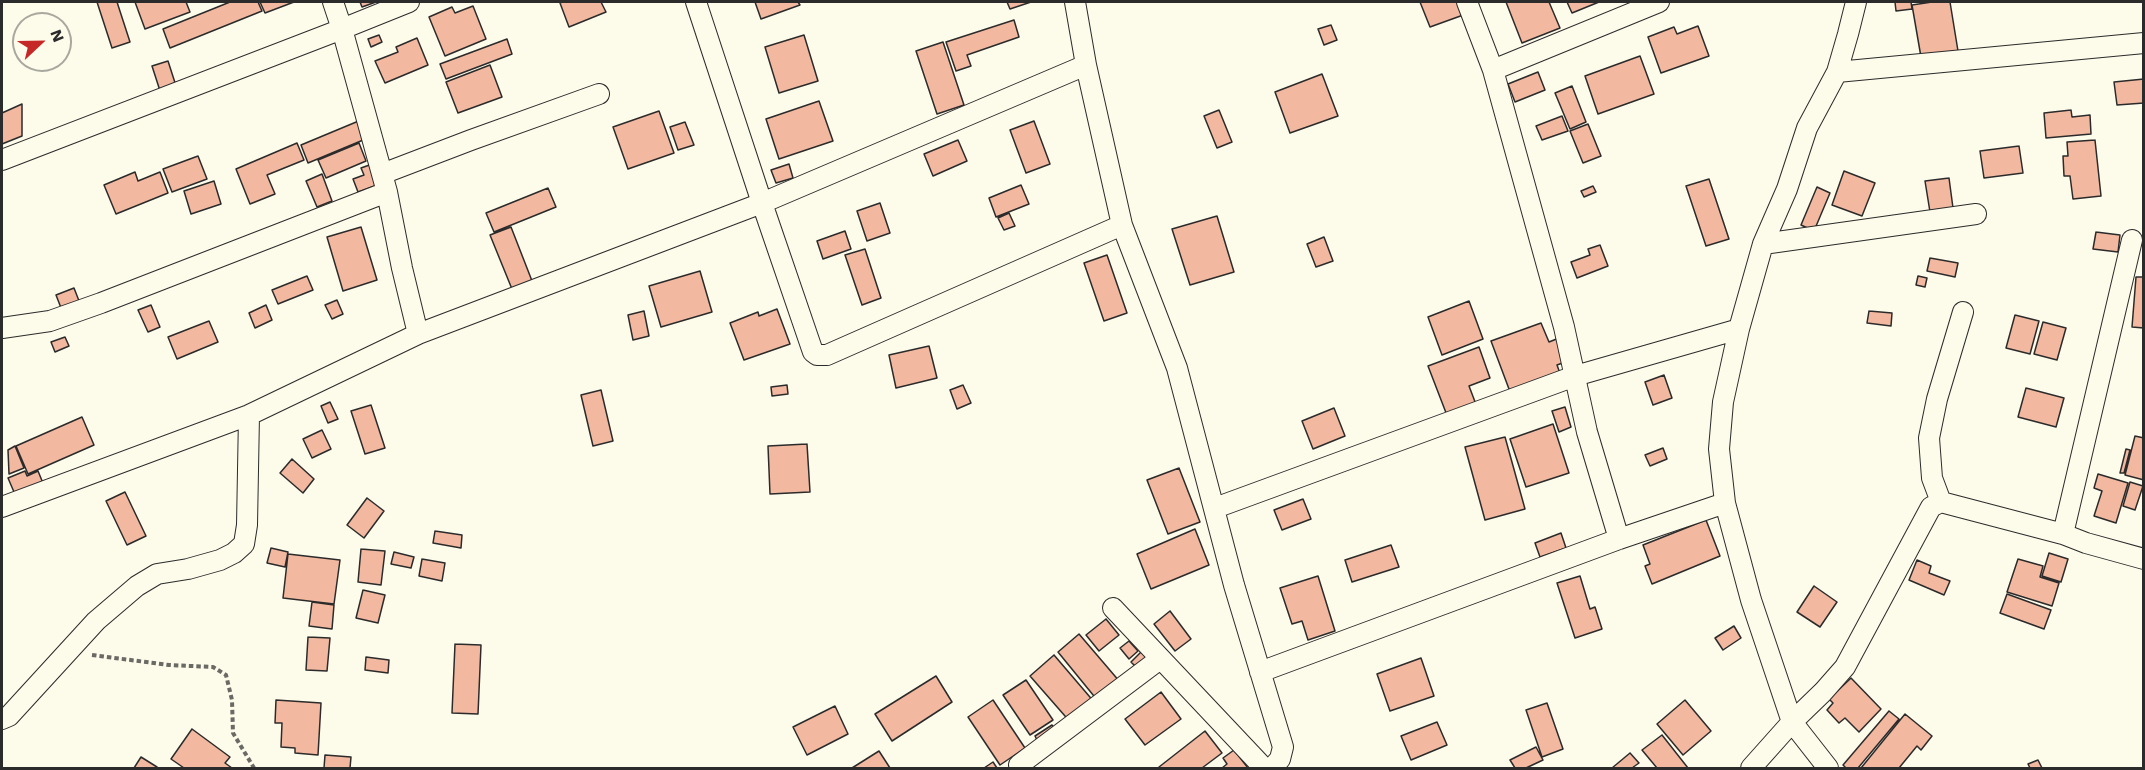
<!DOCTYPE html>
<html>
<head>
<meta charset="utf-8">
<style>
	body { margin:0 }
	#map { position:relative; width:2145px; height:770px; overflow:hidden; background:#fdfbea; font-family:"Work Sans",sans-serif }
	canvas { display:block }
	.frame { position:absolute; inset:0; border:3px solid #2b2b2b; pointer-events:none }
	.north { position:absolute; left:12px; top:12px; width:60px; height:60px; box-sizing:border-box; background:#fdfbea; border:2px solid #a9a89e; border-radius:50%; rotate:68deg; font-size:16px; font-weight:700; line-height:24px; text-align:center; color:#2b2b2b }
	.north::after { content:''; display:block; margin:auto; width:21px; height:27px; background:#c62828; clip-path:polygon(50% 0,100% 100%,50% 72%,0 100%) }
</style>
</head>
<body>
<div id="map">
<canvas width="2145" height="770"></canvas>
<div class="frame"></div>
<div class="north">N</div>
</div>
<script>
const context = document.querySelector('canvas').getContext('2d');
context.lineJoin = 'round';
function fill(path, color) { context.fillStyle = color; context.fill(path, 'evenodd'); }
const toPath = rows => new Path2D(rows.map(r => 'M' + r).join(''));
function stroke(path, color, width, dash) { context.strokeStyle = color; context.lineWidth = width; context.lineCap = dash ? 'butt' : 'round'; context.setLineDash(dash || []); context.stroke(path); }
const building = toPath([
	[97,2,117,2,130,42,112,48,97,2],
	[135,2,186,2,190,12,145,29,135,2],
	[230,2,258,2,262,11,170,48,163,29,230,2],
	[260,2,294,2,265,13,260,2],
	[360,2,376,2,362,7,360,2],
	[562,2,601,2,606,12,569,27,560,3,562,2],
	[755,2,798,2,800,5,761,19,755,2],
	[1007,2,1031,2,1010,9,1007,2],
	[1420,2,1462,2,1466,14,1430,27,1420,2],
	[1506,2,1549,2,1560,28,1522,43,1506,2],
	[1567,2,1599,2,1572,13,1567,2],
	[1895,2,1911,2,1912,9,1896,11,1895,2],
	[1932,2,1950,2,1958,51,1921,57,1912,5,1932,2],
	[473,6,486,39,445,56,429,17,452,7,455,13,473,6],
	[1014,20,1019,37,967,55,971,66,956,71,946,42,1014,20],
	[1331,25,1337,40,1324,45,1318,29,1331,25],
	[1698,26,1709,56,1661,73,1648,37,1674,27,1677,34,1698,26],
	[379,35,382,42,371,47,368,39,379,35],
	[804,35,818,81,779,93,765,47,804,35],
	[417,38,428,65,385,83,375,61,398,52,396,47,417,38],
	[507,39,512,54,446,79,440,64,507,39],
	[943,42,964,105,937,114,916,51,943,42],
	[1640,56,1654,94,1598,114,1585,76,1640,56],
	[168,61,178,92,162,97,152,66,168,61],
	[490,65,502,97,458,113,446,82,490,65],
	[1538,72,1545,90,1515,102,1508,84,1538,72],
	[1322,74,1338,116,1290,133,1275,92,1322,74],
	[2144,79,2144,103,2117,105,2114,82,2144,79],
	[1572,86,1586,122,1570,129,1555,93,1572,86],
	[819,101,833,141,779,159,766,119,819,101],
	[22,104,22,136,2,144,2,113,22,104],
	[1219,110,1232,142,1217,148,1204,116,1219,110],
	[2071,110,2072,117,2090,115,2091,134,2046,138,2044,113,2071,110],
	[659,111,674,153,628,169,613,127,659,111],
	[1562,116,1568,131,1542,140,1536,126,1562,116],
	[361,120,368,138,308,163,301,145,361,120],
	[1034,121,1050,164,1026,173,1010,130,1034,121],
	[685,122,694,145,678,150,670,127,685,122],
	[1588,124,1601,156,1583,163,1570,131,1588,124],
	[958,140,967,161,933,176,924,154,958,140],
	[2095,140,2101,196,2073,199,2070,176,2064,176,2063,156,2068,156,2067,142,2095,140],
	[297,143,304,160,267,175,275,194,250,204,236,169,297,143],
	[359,143,366,161,326,178,318,160,359,143],
	[2019,146,2023,173,1984,178,1980,151,2019,146],
	[198,156,207,179,172,192,163,169,198,156],
	[375,163,383,183,358,192,353,179,364,175,361,168,375,163],
	[789,164,793,178,776,183,771,170,789,164],
	[1844,171,1875,183,1862,216,1832,205,1844,171],
	[135,172,138,181,160,172,168,193,116,214,104,185,135,172],
	[322,174,332,201,317,207,306,181,322,174],
	[1949,178,1953,208,1930,212,1925,181,1949,178],
	[1709,179,1729,239,1706,246,1686,186,1709,179],
	[214,181,221,204,191,214,184,191,214,181],
	[1021,185,1029,204,996,217,989,198,1021,185],
	[1593,186,1596,192,1584,197,1581,191,1593,186],
	[1817,187,1830,193,1814,231,1801,225,1817,187],
	[548,188,556,207,494,232,486,213,548,188],
	[880,203,890,233,867,241,857,211,880,203],
	[1009,213,1015,226,1004,230,998,218,1009,213],
	[1217,216,1234,272,1190,285,1172,229,1217,216],
	[361,227,377,280,343,291,327,237,361,227],
	[511,227,534,286,514,294,490,235,511,227],
	[845,231,851,249,823,259,817,241,845,231],
	[2096,232,2120,235,2118,252,2093,249,2096,232],
	[1324,237,1333,261,1316,267,1307,244,1324,237],
	[1600,245,1608,266,1577,278,1571,262,1590,255,1588,249,1600,245],
	[865,249,881,298,862,305,845,255,865,249],
	[1107,255,1127,313,1104,321,1084,263,1107,255],
	[1930,258,1958,263,1955,277,1927,271,1930,258],
	[700,271,712,312,661,327,649,286,700,271],
	[307,276,313,290,278,304,272,290,307,276],
	[1918,276,1927,278,1925,287,1916,285,1918,276],
	[2136,277,2144,277,2144,328,2132,327,2136,277],
	[74,288,81,306,63,313,56,295,74,288],
	[337,300,343,314,332,319,325,305,337,300],
	[1469,301,1483,339,1442,355,1428,317,1469,301],
	[151,305,160,327,148,332,138,310,151,305],
	[266,305,272,320,255,328,249,313,266,305],
	[777,309,790,344,744,360,730,323,758,312,759,316,777,309],
	[644,311,649,336,633,340,628,315,644,311],
	[1869,311,1892,313,1891,326,1867,323,1869,311],
	[2015,315,2039,321,2030,354,2006,348,2015,315],
	[209,321,218,342,177,359,168,337,209,321],
	[2043,322,2066,328,2057,360,2034,354,2043,322],
	[1541,323,1549,342,1559,338,1568,361,1557,365,1562,379,1512,397,1491,341,1541,323],
	[65,337,69,346,55,352,51,342,65,337],
	[929,346,937,378,896,388,889,355,929,346],
	[1479,347,1490,378,1469,386,1477,407,1448,418,1428,366,1479,347],
	[1664,375,1672,398,1653,405,1645,382,1664,375],
	[787,385,788,394,772,396,771,387,787,385],
	[963,385,971,403,957,409,950,390,963,385],
	[2026,388,2064,398,2056,427,2018,417,2026,388],
	[601,390,613,441,593,446,581,395,601,390],
	[330,402,338,419,328,423,321,406,330,402],
	[371,405,385,448,365,454,351,411,371,405],
	[1565,407,1571,427,1559,432,1552,411,1565,407],
	[1334,408,1345,436,1313,449,1302,421,1334,408],
	[82,417,94,445,28,474,16,446,82,417],
	[1553,424,1569,473,1526,487,1510,439,1553,424],
	[322,430,331,449,312,458,303,439,322,430],
	[2135,436,2144,438,2144,480,2125,475,2135,436],
	[1505,437,1525,509,1485,520,1465,447,1505,437],
	[807,444,810,492,770,494,768,446,807,444],
	[15,446,24,468,9,474,8,450,15,446],
	[1663,448,1667,459,1650,466,1645,455,1663,448],
	[2126,449,2130,450,2124,473,2120,473,2126,449],
	[292,459,314,479,303,493,280,473,292,459],
	[1179,468,1200,522,1168,534,1147,480,1179,468],
	[25,471,27,476,38,471,45,488,17,499,8,478,25,471],
	[2098,474,2128,483,2116,523,2094,516,2102,491,2094,488,2098,474],
	[2130,482,2143,486,2135,510,2123,506,2130,482],
	[125,492,146,536,127,545,106,501,125,492],
	[367,498,384,511,364,538,347,525,367,498],
	[1303,499,1311,519,1282,530,1274,510,1303,499],
	[1706,520,1720,556,1652,584,1645,566,1650,564,1643,545,1706,520],
	[1195,529,1209,565,1151,589,1137,554,1195,529],
	[435,531,462,535,461,548,433,543,435,531],
	[1561,533,1566,548,1540,557,1535,543,1561,533],
	[1391,545,1399,567,1352,582,1345,560,1391,545],
	[271,548,288,552,285,567,267,563,271,548],
	[361,549,385,551,381,585,358,582,361,549],
	[394,552,414,557,411,568,391,564,394,552],
	[2049,553,2068,559,2061,582,2042,576,2049,553],
	[288,554,340,560,334,604,283,598,288,554],
	[422,559,445,563,442,581,419,576,422,559],
	[2018,559,2043,566,2040,577,2059,583,2052,606,2007,592,2018,559],
	[1917,560,1931,566,1929,573,1950,581,1944,595,1909,580,1917,560],
	[1318,576,1335,631,1308,640,1302,621,1292,624,1280,588,1318,576],
	[1580,576,1590,609,1595,607,1602,629,1575,638,1557,583,1580,576],
	[1814,586,1837,602,1820,627,1797,612,1814,586],
	[363,590,385,595,378,623,356,618,363,590],
	[2007,594,2051,610,2044,629,2000,613,2007,594],
	[312,602,334,605,332,629,309,626,312,602],
	[1170,611,1191,639,1175,651,1154,624,1170,611],
	[1106,619,1119,635,1099,651,1086,635,1106,619],
	[1734,626,1741,638,1723,650,1715,638,1734,626],
	[1079,634,1120,682,1098,701,1058,652,1079,634],
	[308,637,330,638,327,671,306,670,308,637],
	[1129,641,1138,651,1129,659,1120,648,1129,641],
	[455,644,481,645,478,714,452,713,455,644],
	[1142,651,1151,661,1140,671,1131,662,1142,651],
	[1054,655,1095,703,1072,724,1030,676,1054,655],
	[366,657,389,660,388,673,365,670,366,657],
	[1421,658,1434,696,1390,711,1377,674,1421,658],
	[936,676,952,702,892,741,875,714,936,676],
	[1851,678,1881,709,1859,732,1845,718,1839,723,1827,710,1833,703,1829,699,1851,678],
	[1026,680,1053,720,1030,735,1003,695,1026,680],
	[1161,692,1181,719,1145,745,1125,719,1161,692],
	[276,700,321,703,318,755,295,753,295,748,281,747,282,723,275,723,276,700],
	[993,700,1025,748,1000,765,968,717,993,700],
	[1685,700,1711,731,1683,755,1657,724,1685,700],
	[1547,703,1563,749,1542,757,1526,710,1547,703],
	[835,706,848,734,807,755,793,727,835,706],
	[1889,711,1899,719,1858,768,1846,768,1843,765,1889,711],
	[1905,714,1932,736,1921,750,1917,746,1899,768,1861,768,1905,714],
	[1437,722,1447,745,1411,760,1401,736,1437,722],
	[1052,725,1056,731,1038,742,1035,736,1052,725],
	[192,729,230,757,225,763,232,768,184,768,171,759,192,729],
	[1205,731,1222,753,1202,768,1161,768,1159,767,1205,731],
	[1662,735,1688,768,1657,768,1642,750,1662,735],
	[1536,747,1543,760,1526,768,1515,768,1510,760,1536,747],
	[1234,750,1248,768,1222,768,1227,764,1223,758,1234,750],
	[879,751,890,768,852,768,879,751],
	[1630,753,1639,763,1632,768,1612,768,1630,753],
	[325,755,351,757,350,768,324,768,325,755],
	[141,757,157,767,156,768,134,768,141,757],
	[2038,760,2042,768,2030,768,2028,764,2038,760],
	[993,762,997,768,984,768,993,762]
]);
const path = toPath([
	[92,655,169,665,213,667,226,675,232,700,233,733,254,768]
]);
const street = toPath([
	[333,2,342,29,387,192,402,268,418,334],
	[696,2,762,203,813,352,817,355,827,355,1122,225],
	[1075,2,1086,65,1122,225,1177,368,1234,585,1283,747,1280,759,1272,768],
	[1467,2,1493,70,1564,327,1587,432,1619,539],
	[1493,70,1659,2],
	[1837,72,2144,43],
	[2,160,342,29,409,2],
	[382,174,471,140,599,94],
	[1763,244,1976,214],
	[2,328,50,321,101,303,387,192],
	[1941,502,1932,478,1929,438,1937,399,1963,312],
	[2,507,249,415,418,334,762,203,1086,65],
	[1215,508,1575,376,1739,329],
	[2063,534,2132,240],
	[1113,608,1264,768],
	[1260,672,1619,539,1725,503],
	[2,719,9,716,96,621,137,586,157,574,188,569,220,560,234,553,244,544,247,525,249,415],
	[1019,765,1160,659],
	[1751,768,1792,722,1823,692,1845,667,1931,507,1941,502,2063,534,2086,543,2144,559],
	[1828,768,1792,722,1751,600,1725,503,1719,449,1723,402,1739,329,1763,244,1787,189,1807,128,1837,72,1848,34,1856,2]
]);
fill(building, '#f2b8a0');
stroke(building, '#2b2b2b', 1.5);
stroke(street, '#2b2b2b', 22);
stroke(path, '#6a6964', 4, [4.5, 3]);
stroke(street, '#fdfbea', 20);
</script>
</body>
</html>
